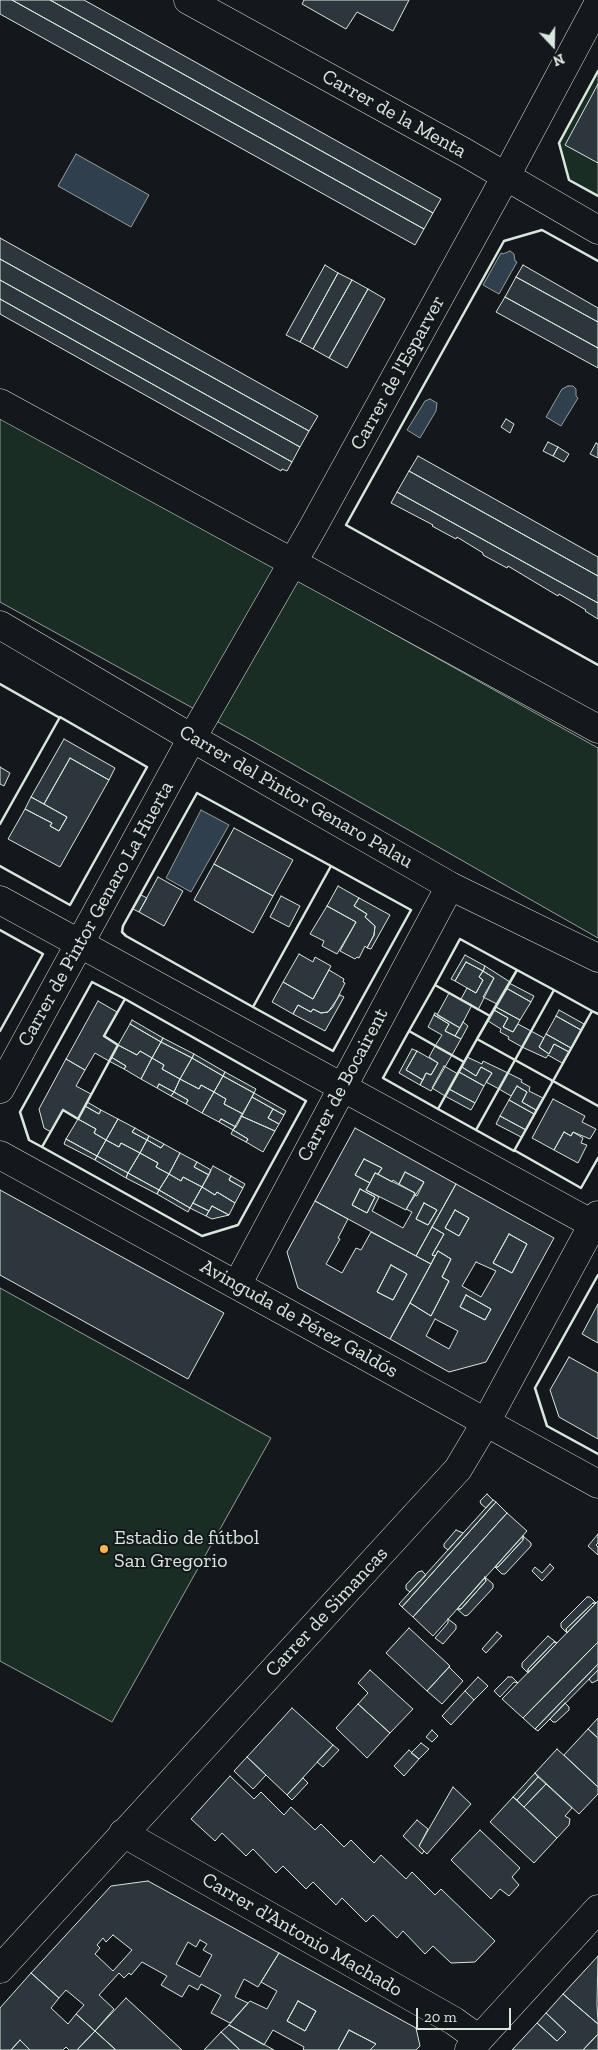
<!DOCTYPE html>
<html>
<head>
<meta charset="utf-8">
<style>
	body { margin:0 }
	#map { position:relative; width:598px; height:2050px; overflow:hidden; background:#14181c; font-family:"Zilla Slab",serif }
	canvas { display:block }
	.north { position:absolute; left:528px; top:20px; width:50px; height:50px; -webkit-text-stroke:4px #14181c; paint-order:stroke; rotate:159deg; font-size:14px; font-weight:700; line-height:20px; text-align:center; color:#d8e6dc }
	.north::after { content:''; display:block; margin:auto; width:18px; height:22px; background:#d8e6dc; clip-path:polygon(50% 0,100% 100%,50% 72%,0 100%) }
	.scale { position:absolute; left:416px; top:2008px; width:95px; height:22px; box-sizing:border-box; border:2px solid #d8e6dc; border-top:0; padding-left:6px; font-size:15px; line-height:18px; white-space:nowrap; color:#d8e6dc; -webkit-text-stroke:4px #14181c; paint-order:stroke }
</style>
</head>
<body>
<div id="map">
<canvas width="598" height="2050"></canvas>
<div class="north">N</div>
<div class="scale">20 m</div>
</div>
<script>
const context = document.querySelector('canvas').getContext('2d');
context.lineJoin = 'round';
function fill(path, color) { context.fillStyle = color; context.fill(path, 'evenodd'); }
const toPath = rows => new Path2D(rows.map(r => 'M' + r).join(''));
function stroke(path, color, width, dash) { context.strokeStyle = color; context.lineWidth = width; context.lineCap = dash ? 'butt' : 'round'; context.setLineDash(dash || []); context.stroke(path); }
function drawText(font, color, halo, rows, align = 'center') {
  context.font = font + ' "Zilla Slab",serif'; context.lineWidth = 4; context.setLineDash([]); context.textBaseline = 'middle'; context.strokeStyle = halo; context.fillStyle = color; for (const [text, x, y, turn = 0] of rows) {
    context.save(); context.translate(x, y); context.rotate((+turn || 0) * Math.PI / 180); context.textAlign = isNaN(turn) ? turn : align; if (halo) context.strokeText(text, 0, 0); context.fillText(text, 0, 0); context.restore();
  }
}
const green = toPath([
	[598,71,598,196,569,180,559,143,598,71],
	[0,414,598,748,598,938,249,739,0,602,0,414],
	[0,1288,271,1438,112,1722,0,1661,0,1288]
]);
const water = toPath([
	[76,154,149,195,131,227,58,186,76,154],
	[510,251,514,254,515,261,517,262,499,294,483,285,501,253,503,254,510,251],
	[568,386,573,386,576,389,576,396,578,398,561,426,546,417,562,389,568,386],
	[430,399,437,403,436,411,420,438,407,430,425,401,430,399],
	[201,810,229,825,191,892,166,878,201,810]
]);
const building = toPath([
	[0,0,12,0,424,229,415,245,0,14,0,0],
	[12,0,50,0,433,213,424,229,12,0],
	[50,0,84,0,441,199,433,213,50,0],
	[304,0,409,0,393,31,357,12,346,29,302,4,304,0],
	[598,84,598,163,565,145,598,84],
	[0,238,318,416,309,431,0,259,0,238],
	[0,259,309,431,300,447,0,280,0,259],
	[325,265,338,273,300,342,286,335,325,265],
	[523,265,598,308,598,322,516,277,523,265],
	[338,273,352,280,313,349,300,342,338,273],
	[516,277,598,322,598,348,505,297,516,277],
	[0,280,300,447,292,462,0,299,0,280],
	[352,280,368,289,329,358,313,349,352,280],
	[368,289,385,299,347,368,329,358,368,289],
	[505,297,598,348,598,368,496,312,505,297],
	[0,299,292,462,287,471,282,469,281,471,0,314,0,299],
	[506,419,514,424,510,433,501,427,506,419],
	[548,442,558,447,553,456,543,451,548,442],
	[596,443,598,444,598,458,590,454,596,443],
	[558,447,569,454,564,462,553,456,558,447],
	[418,456,598,557,598,576,409,471,418,456],
	[409,471,598,576,598,603,397,492,409,471],
	[397,492,598,603,598,619,585,611,586,610,559,594,558,596,508,566,507,568,483,555,483,553,457,537,456,539,432,526,433,525,391,503,397,492],
	[64,739,115,768,109,780,70,758,44,804,31,797,64,739],
	[70,758,109,780,60,867,8,839,25,809,52,823,50,826,59,831,67,817,44,804,70,758],
	[0,767,10,773,4,786,0,784,0,767],
	[31,797,67,817,59,831,50,826,52,823,25,809,31,797],
	[234,828,293,860,273,896,214,864,234,828],
	[214,864,273,896,253,933,194,900,214,864],
	[158,877,183,891,164,926,139,912,158,877],
	[338,886,359,898,354,906,367,914,365,917,375,926,374,935,367,948,365,946,359,958,357,957,355,959,340,951,356,922,327,906,338,886],
	[141,895,147,898,139,912,133,909,141,895],
	[281,896,300,906,289,927,270,917,281,896],
	[359,898,390,915,371,949,367,948,374,935,375,926,365,917,367,914,354,906,359,898],
	[327,906,356,922,337,954,322,946,324,941,310,934,327,906],
	[299,954,313,962,315,957,331,966,313,999,283,982,299,954],
	[465,955,485,966,483,971,466,962,455,981,451,979,465,955],
	[466,962,483,971,479,977,483,980,476,993,455,981,466,962],
	[485,966,510,982,497,1004,483,997,494,978,483,971,485,966],
	[329,970,344,979,343,982,345,983,333,1007,328,1012,321,1013,313,1009,311,1012,298,1005,293,1014,272,1002,283,982,313,999,329,970],
	[483,971,494,978,478,1010,461,999,467,988,476,993,483,980,479,977,483,971],
	[509,983,534,996,531,1002,506,988,509,983],
	[506,988,531,1002,520,1020,496,1007,506,988],
	[449,993,472,1005,460,1028,437,1015,449,993],
	[340,995,344,997,325,1031,293,1014,298,1005,311,1012,313,1009,321,1013,328,1012,340,995],
	[98,1001,117,1012,104,1036,118,1045,109,1061,95,1053,85,1070,66,1059,98,1001],
	[496,1007,520,1020,513,1032,503,1027,508,1018,494,1010,496,1007],
	[494,1010,508,1018,503,1027,513,1032,518,1024,531,1031,522,1047,508,1039,509,1037,500,1032,501,1029,488,1021,494,1010],
	[559,1010,584,1024,581,1030,556,1016,559,1010],
	[435,1013,460,1028,455,1036,445,1031,449,1024,434,1015,435,1013],
	[434,1015,449,1024,445,1031,461,1039,452,1055,435,1046,442,1035,428,1027,434,1015],
	[556,1016,581,1030,571,1048,546,1034,556,1016],
	[132,1020,163,1038,161,1042,130,1024,132,1020],
	[463,1022,468,1026,461,1039,455,1036,463,1022],
	[130,1024,161,1042,152,1058,140,1051,137,1055,118,1045,130,1024],
	[531,1031,544,1038,539,1047,549,1054,554,1044,569,1052,562,1063,548,1055,546,1058,522,1047,531,1031],
	[546,1034,571,1048,569,1052,554,1044,549,1054,539,1047,546,1034],
	[163,1038,194,1054,192,1058,161,1042,163,1038],
	[161,1042,192,1058,180,1079,162,1069,164,1065,152,1058,161,1042],
	[118,1045,137,1055,140,1051,152,1058,141,1079,124,1069,126,1066,111,1057,118,1045],
	[435,1046,452,1055,431,1091,420,1085,426,1073,431,1075,438,1063,429,1057,435,1046],
	[412,1049,417,1051,406,1070,423,1080,420,1085,399,1073,412,1049],
	[417,1051,438,1063,431,1075,426,1073,423,1080,406,1070,417,1051],
	[194,1054,225,1072,223,1076,192,1058,194,1054],
	[111,1057,126,1066,124,1069,109,1061,111,1057],
	[467,1057,482,1064,483,1061,508,1073,499,1089,486,1082,492,1073,481,1067,476,1076,462,1067,467,1057],
	[152,1058,164,1065,162,1069,180,1079,174,1092,159,1084,157,1088,141,1079,152,1058],
	[192,1058,223,1076,214,1092,201,1085,199,1089,180,1079,192,1058],
	[66,1059,85,1070,76,1086,91,1094,78,1119,63,1110,51,1132,44,1128,39,1109,66,1059],
	[444,1066,458,1074,445,1096,432,1088,444,1066],
	[462,1067,476,1076,481,1067,492,1073,484,1086,459,1072,462,1067],
	[225,1072,256,1089,254,1093,223,1076,225,1072],
	[459,1072,484,1086,475,1103,449,1089,459,1072],
	[508,1073,522,1080,521,1082,530,1087,529,1091,543,1098,536,1110,522,1102,527,1092,517,1086,511,1096,499,1089,508,1073],
	[223,1076,254,1093,243,1114,224,1104,226,1099,214,1092,223,1076],
	[180,1079,199,1089,201,1085,214,1092,202,1113,186,1104,188,1100,174,1092,180,1079],
	[159,1084,174,1092,171,1096,157,1088,159,1084],
	[517,1086,527,1092,522,1102,536,1110,534,1114,509,1100,517,1086],
	[449,1089,475,1103,471,1110,445,1096,449,1089],
	[174,1092,188,1100,186,1104,171,1096,174,1092],
	[214,1092,226,1099,224,1104,243,1114,236,1127,221,1119,219,1122,202,1113,214,1092],
	[254,1093,286,1111,284,1115,252,1097,254,1093],
	[252,1097,273,1109,268,1118,279,1124,275,1131,241,1116,252,1097],
	[553,1099,585,1116,582,1122,596,1129,590,1139,573,1132,571,1136,564,1132,554,1150,532,1138,553,1099],
	[509,1100,534,1114,526,1130,500,1116,509,1100],
	[87,1102,101,1110,99,1114,85,1106,87,1102],
	[85,1106,99,1114,101,1110,118,1119,106,1140,94,1133,96,1129,78,1119,85,1106],
	[273,1109,284,1115,279,1124,268,1118,273,1109],
	[241,1116,275,1131,263,1152,246,1142,248,1139,233,1130,241,1116],
	[500,1116,526,1130,521,1137,496,1124,500,1116],
	[78,1119,96,1129,94,1133,106,1140,97,1156,66,1139,78,1119],
	[118,1119,135,1128,132,1132,147,1140,140,1153,121,1143,119,1147,106,1140,118,1119],
	[221,1119,236,1127,233,1130,219,1122,221,1119],
	[135,1128,149,1136,147,1140,132,1132,135,1128],
	[355,1128,456,1184,416,1256,315,1201,355,1128],
	[364,1159,382,1168,378,1174,392,1182,393,1180,399,1184,405,1172,424,1182,406,1209,412,1212,403,1228,372,1211,379,1197,366,1190,370,1183,355,1175,364,1159],
	[360,1189,375,1197,367,1213,352,1205,360,1189],
	[424,1203,437,1210,428,1225,416,1219,424,1203],
	[233,1130,248,1139,246,1142,231,1134,233,1130],
	[564,1132,571,1136,573,1132,583,1138,581,1143,587,1145,578,1163,554,1150,564,1132],
	[149,1136,164,1144,161,1148,147,1140,149,1136],
	[66,1139,97,1156,95,1160,64,1144,66,1139],
	[106,1140,119,1147,121,1143,140,1153,128,1173,97,1156,106,1140],
	[147,1140,161,1148,164,1144,180,1153,169,1174,156,1167,158,1163,140,1153,147,1140],
	[140,1153,158,1163,156,1167,169,1174,159,1190,128,1173,140,1153],
	[180,1153,197,1162,194,1167,209,1175,202,1187,183,1177,181,1181,169,1174,180,1153],
	[97,1156,128,1173,126,1178,95,1160,97,1156],
	[364,1159,382,1168,378,1174,375,1173,370,1183,355,1175,364,1159],
	[197,1162,211,1170,209,1175,194,1167,197,1162],
	[213,1166,231,1176,229,1180,243,1188,235,1203,217,1192,215,1195,202,1187,213,1166],
	[405,1172,424,1182,417,1196,414,1195,415,1193,399,1184,405,1172],
	[128,1173,159,1190,157,1194,126,1178,128,1173],
	[375,1173,415,1193,406,1210,366,1190,375,1173],
	[169,1174,181,1181,183,1177,202,1187,190,1208,159,1190,169,1174],
	[231,1176,245,1184,243,1188,229,1180,231,1176],
	[456,1184,554,1238,486,1362,449,1372,390,1339,410,1303,431,1316,449,1281,442,1277,451,1259,438,1251,435,1256,432,1255,444,1234,432,1227,456,1184],
	[455,1210,469,1218,459,1236,445,1228,455,1210],
	[509,1234,527,1244,512,1273,493,1263,509,1234],
	[476,1262,496,1271,481,1297,462,1286,476,1262],
	[466,1295,491,1309,485,1320,460,1307,466,1295],
	[435,1319,458,1331,449,1349,426,1336,435,1319],
	[202,1187,215,1195,217,1192,235,1203,229,1215,212,1206,209,1211,193,1203,202,1187],
	[360,1189,375,1197,367,1213,352,1205,360,1189],
	[0,1190,224,1313,188,1379,0,1275,0,1190],
	[159,1190,190,1208,188,1212,157,1194,159,1190],
	[315,1201,348,1219,338,1238,340,1239,326,1264,342,1273,356,1248,361,1250,371,1232,431,1264,390,1339,298,1288,287,1252,315,1201],
	[391,1265,407,1274,393,1300,377,1292,391,1265],
	[193,1203,209,1211,206,1216,190,1208,193,1203],
	[424,1203,437,1210,428,1225,416,1219,424,1203],
	[212,1206,229,1215,212,1219,206,1216,212,1206],
	[455,1210,469,1218,459,1236,445,1228,455,1210],
	[432,1227,444,1234,432,1255,435,1256,431,1264,416,1256,432,1227],
	[509,1234,527,1244,512,1273,493,1263,509,1234],
	[438,1251,451,1259,442,1277,449,1281,431,1316,410,1303,438,1251],
	[391,1265,407,1274,393,1300,377,1292,391,1265],
	[466,1295,491,1309,485,1320,460,1307,466,1295],
	[598,1304,598,1343,582,1334,598,1304],
	[569,1357,598,1373,598,1439,559,1417,550,1390,569,1357],
	[487,1494,493,1500,486,1508,481,1504,480,1501,487,1494],
	[493,1500,496,1502,402,1607,399,1604,493,1500],
	[496,1502,507,1513,413,1617,402,1607,496,1502],
	[507,1513,527,1531,433,1636,413,1617,507,1513],
	[456,1530,463,1533,448,1550,444,1547,444,1544,456,1530],
	[598,1534,598,1543,596,1545,598,1547,598,1555,588,1546,598,1534],
	[523,1536,531,1543,531,1546,505,1574,502,1574,495,1567,498,1567,523,1540,523,1536],
	[523,1536,523,1540,498,1567,495,1567,523,1536],
	[550,1564,554,1568,542,1581,532,1571,535,1567,542,1573,550,1564],
	[422,1571,426,1575,410,1592,406,1589,406,1585,418,1572,422,1571],
	[485,1577,493,1584,493,1588,468,1615,465,1616,457,1609,461,1609,486,1581,485,1577],
	[485,1577,486,1581,461,1609,457,1609,485,1577],
	[587,1597,590,1597,596,1603,593,1603,566,1629,567,1633,561,1627,561,1623,587,1597],
	[598,1601,598,1642,523,1718,502,1699,598,1601],
	[593,1603,596,1603,567,1633,566,1629,593,1603],
	[448,1619,456,1625,456,1629,443,1644,435,1638,448,1623,448,1619],
	[409,1628,450,1666,427,1691,386,1653,409,1628],
	[497,1632,502,1636,486,1653,482,1649,497,1632],
	[548,1636,557,1643,554,1642,528,1669,528,1673,522,1667,522,1663,548,1636],
	[554,1642,557,1643,528,1673,528,1669,554,1642],
	[598,1642,598,1664,535,1729,523,1718,598,1642],
	[598,1664,598,1670,550,1719,538,1731,535,1729,598,1664],
	[449,1667,463,1681,442,1704,427,1691,449,1667],
	[370,1670,413,1709,390,1733,358,1704,368,1693,358,1683,370,1670],
	[598,1670,598,1680,592,1683,589,1679,598,1670],
	[478,1677,488,1686,474,1700,465,1691,478,1677],
	[508,1677,512,1677,518,1683,514,1682,500,1697,494,1691,508,1677],
	[465,1691,474,1700,451,1725,442,1716,465,1691],
	[565,1703,569,1707,569,1710,556,1722,553,1722,550,1719,565,1703],
	[358,1704,390,1733,367,1758,336,1728,358,1704],
	[292,1708,333,1745,287,1795,247,1757,292,1708],
	[598,1718,598,1738,588,1729,598,1718],
	[588,1729,598,1738,598,1787,564,1755,588,1729],
	[432,1730,438,1736,432,1742,426,1737,432,1730],
	[421,1743,429,1749,419,1759,411,1753,421,1743],
	[333,1745,339,1750,323,1767,317,1762,333,1745],
	[557,1749,598,1787,598,1794,579,1814,535,1773,557,1749],
	[409,1750,419,1759,404,1776,394,1766,409,1750],
	[247,1757,266,1775,253,1789,234,1771,247,1757],
	[535,1773,538,1777,517,1800,513,1797,535,1773],
	[230,1776,254,1799,261,1792,284,1815,291,1807,315,1830,321,1824,344,1847,351,1840,374,1863,381,1855,406,1879,412,1872,435,1895,441,1889,495,1941,475,1962,451,1963,433,1946,425,1954,403,1931,397,1938,373,1915,366,1922,342,1898,336,1905,313,1882,306,1889,283,1866,276,1873,253,1849,246,1856,222,1833,215,1841,191,1819,230,1776],
	[538,1777,546,1784,524,1807,517,1800,538,1777],
	[303,1778,308,1783,292,1800,287,1795,303,1778],
	[546,1784,572,1808,565,1816,570,1819,569,1825,557,1838,524,1807,546,1784],
	[453,1787,471,1804,427,1854,419,1846,453,1787],
	[513,1797,557,1838,534,1863,490,1822,513,1797],
	[417,1820,428,1829,419,1846,424,1851,422,1854,403,1836,417,1820],
	[480,1830,520,1868,512,1877,519,1885,509,1896,500,1889,491,1899,451,1860,480,1830],
	[148,1881,279,1953,258,1987,244,1979,235,1997,248,2003,230,2023,211,2013,221,1995,201,1984,198,1990,189,1985,182,1997,161,1985,167,1976,142,1962,131,1975,129,1973,124,1978,119,1973,99,1995,114,2009,95,2031,76,2014,84,2005,66,1990,59,1998,31,1973,111,1886,148,1881],
	[113,1935,132,1950,113,1971,95,1954,100,1948,97,1945,103,1938,106,1942,113,1935],
	[200,1940,207,1944,203,1950,212,1955,200,1977,176,1964,188,1942,196,1947,200,1940],
	[279,1953,416,2028,420,2046,416,2050,370,2050,376,2044,349,2030,338,2050,303,2050,304,2047,273,2030,264,2045,229,2025,250,2001,267,2009,277,1991,261,1982,279,1953],
	[298,2001,316,2011,305,2031,287,2021,298,2001],
	[598,1956,597,2004,598,2024,563,1994,598,1956],
	[31,1973,59,1998,51,2008,68,2024,76,2014,95,2031,77,2050,69,2050,66,2047,63,2050,30,2050,20,2040,11,2050,0,2050,0,2008,31,1973],
	[563,1994,598,2024,598,2034,583,2050,512,2050,537,2023,557,2041,566,2032,546,2013,563,1994],
	[126,1998,182,2050,116,2050,95,2031,126,1998],
	[298,2001,316,2011,305,2031,287,2021,298,2001],
	[546,2013,566,2032,557,2041,537,2023,546,2013],
	[229,2025,274,2050,240,2050,221,2032,229,2025],
	[349,2030,376,2044,370,2050,338,2050,349,2030],
	[95,2031,116,2050,77,2050,95,2031],
	[221,2032,240,2050,204,2050,221,2032],
	[598,2034,598,2050,583,2050,598,2034],
	[20,2040,30,2050,11,2050,20,2040]
]);
const minor = toPath([
	[188,0,464,152,598,230],
	[0,900,598,1227],
	[0,1089,192,738,313,527,506,176,598,4],
	[0,1155,598,1484],
	[237,1285,450,886],
	[123,1833,454,2021,479,2039],
	[0,1969,458,1469,486,1422,598,1215]
]);
const tertiary = toPath([
	[0,403,598,729],
	[0,625,192,738,450,886,598,958],
	[469,2050,598,1909]
]);
const wall = toPath([
	[598,71,559,143,569,180,598,196],
	[598,261,542,230,504,241,346,525,598,665],
	[0,684,60,718],
	[197,793,331,866,253,1007,126,936,122,932,123,926,197,793],
	[0,824,60,717,147,767,70,905,0,866],
	[331,866,411,910,333,1051,253,1007,331,866],
	[0,930,43,954,0,1031],
	[460,939,517,970,490,1016,435,985,460,939],
	[517,970,554,990,515,1060,477,1039,517,970],
	[92,982,125,999,104,1036,118,1045,78,1119,63,1110,42,1147,29,1140,20,1112,92,982],
	[435,985,490,1016,464,1062,409,1031,435,985],
	[554,990,592,1011,553,1081,515,1060,554,990],
	[125,999,306,1101,238,1225,202,1236,42,1147,63,1110,78,1119,118,1045,104,1036,125,999],
	[591,1013,592,1011,598,1014],
	[409,1031,464,1062,438,1109,383,1078,409,1031],
	[477,1039,515,1060,476,1130,438,1109,477,1039],
	[515,1060,553,1081,514,1151,476,1130,515,1060],
	[552,1082,553,1081,598,1106],
	[514,1150,581,1188,598,1158],
	[598,1275,535,1388,547,1426,598,1454]
]);
const markers = [
	[104,1549,5,"#ffb74d"]
];
const streetNames = [
	["Carrer de la Menta",394,114,29],
	["Carrer de l'Esparver",398,373,-61],
	["Carrer del Pintor Genaro Palau",296,797,30],
	["Carrer de Pintor Genaro La Huerta",96,914,-61],
	["Carrer de Bocairent",343,1085,-62],
	["Avinguda de Pérez Galdós",299,1319,29],
	["Carrer de Simancas",327,1612,-47],
	["Carrer d'Antonio Machado",302,1935,30]
];
const poiNames = [
	["Estadio de fútbol",114,1538],
	["San Gregorio",114,1561]
];
fill(green, '#1a2d24');
stroke(green, '#939e99', 1);
fill(water, '#2f3f4d');
stroke(water, '#939e99', 1);
fill(building, '#2c363c');
stroke(building, '#d8e6dc', 1);
stroke(minor, '#d8e6dc', 29);
stroke(tertiary, '#d8e6dc', 29);
stroke(minor, '#14181c', 28);
stroke(tertiary, '#14181c', 28);
stroke(wall, '#d8e6dc', 2.5);
for (const [x, y, r, color] of markers) { const dot = new Path2D(); dot.arc(x, y, r, 0, 2 * Math.PI); context.fillStyle = color; context.fill(dot); stroke(dot, '#14181c', 2); }
drawText('20px', '#d8e6dc', '#14181c', streetNames);
drawText('20px', '#d8e6dc', '#14181c', poiNames, 'left');
</script>
</body>
</html>
